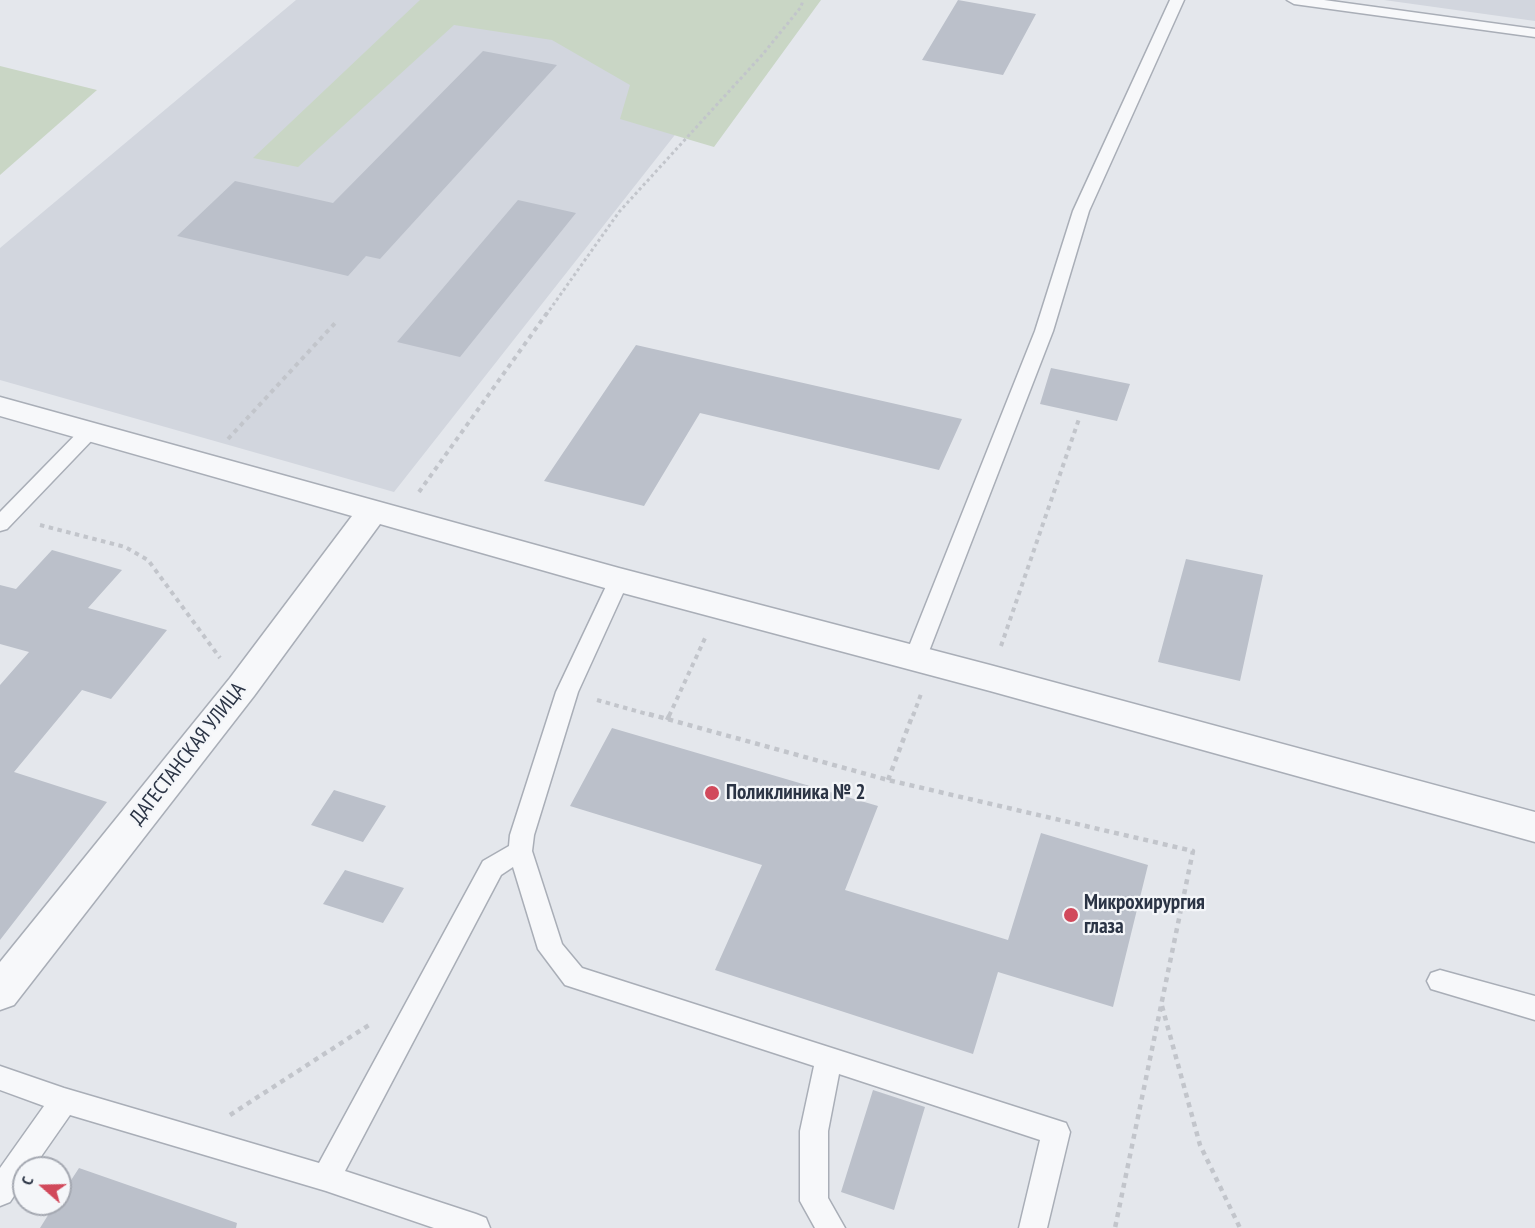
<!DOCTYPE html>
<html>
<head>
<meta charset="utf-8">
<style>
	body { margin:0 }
	#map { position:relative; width:1535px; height:1228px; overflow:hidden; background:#e4e7ec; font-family:"PT Sans Narrow",sans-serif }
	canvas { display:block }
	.north { position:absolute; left:12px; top:1156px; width:60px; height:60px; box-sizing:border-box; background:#f4f6f9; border:2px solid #a4a8b1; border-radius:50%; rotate:290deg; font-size:16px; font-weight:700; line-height:24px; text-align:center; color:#2b3445 }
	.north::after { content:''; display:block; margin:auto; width:21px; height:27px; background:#d1495b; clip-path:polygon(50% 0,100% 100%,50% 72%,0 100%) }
</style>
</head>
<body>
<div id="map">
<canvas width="1535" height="1228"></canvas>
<div class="north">С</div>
</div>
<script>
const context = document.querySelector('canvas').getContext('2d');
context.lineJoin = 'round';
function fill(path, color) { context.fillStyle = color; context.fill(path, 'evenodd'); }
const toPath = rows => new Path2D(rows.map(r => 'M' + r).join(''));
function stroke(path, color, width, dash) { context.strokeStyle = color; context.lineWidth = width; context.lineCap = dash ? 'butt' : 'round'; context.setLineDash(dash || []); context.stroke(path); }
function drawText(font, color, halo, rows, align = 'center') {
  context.font = font + ' "PT Sans Narrow",sans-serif'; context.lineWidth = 4.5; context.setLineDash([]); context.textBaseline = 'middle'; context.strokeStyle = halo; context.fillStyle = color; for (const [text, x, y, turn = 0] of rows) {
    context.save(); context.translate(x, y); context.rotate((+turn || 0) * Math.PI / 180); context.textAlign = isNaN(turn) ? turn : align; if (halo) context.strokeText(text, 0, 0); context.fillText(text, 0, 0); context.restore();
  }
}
const built = toPath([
	[296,0,781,0,394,492,0,380,0,248],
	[1384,0,1535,0,1535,21]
]);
const green = toPath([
	[420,0,821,0,714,147,620,119,630,85,552,40,454,25,298,167,253,158],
	[0,66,97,90,0,175]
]);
const building = toPath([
	[958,0,1036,14,1003,75,922,60],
	[483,51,557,65,380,259,366,256,348,276,177,236,235,181,333,203],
	[518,200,576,213,460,357,397,342],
	[636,345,962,419,939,470,700,413,644,506,544,481],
	[1051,368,1130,384,1117,421,1040,404],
	[52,550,122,570,88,608,167,630,111,699,82,690,14,772,107,802,0,940,0,685,29,652,0,644,0,585,16,589],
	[1186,559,1263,575,1240,681,1158,662],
	[612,728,878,806,845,890,1008,940,1041,833,1148,865,1113,1007,998,972,973,1054,715,970,762,865,570,806],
	[334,790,386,806,363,842,311,825],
	[345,870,404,888,383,923,323,904],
	[873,1090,925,1107,894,1210,841,1192],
	[79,1168,237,1223,236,1228,40,1228,55,1204,60,1204,60,1197]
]);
const pathFar2 = toPath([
	[546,315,619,212,763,54,801,7,803,0]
]);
const pathFar1 = toPath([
	[228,439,336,322],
	[419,492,547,313],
	[40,525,125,547,148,560,220,658],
	[1001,646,1079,419],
	[597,700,654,716],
	[669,716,706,636],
	[913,716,921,694]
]);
const path = toPath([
	[649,714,888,780,1193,851,1115,1228],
	[667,720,670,714],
	[888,780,913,714],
	[1162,1006,1200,1145,1240,1228],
	[230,1115,369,1025]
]);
const lane = toPath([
	[1170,0,1184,0,1089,211,1053,331,926,659,923,665,915,667,907,665,904,659,1035,331,1073,211,1170,0],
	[1287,0,1324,0,1535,29,1535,37,1294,4,1287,0],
	[89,426,96,428,98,432,96,436,7,529,0,531,0,512,82,428,89,426],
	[619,573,626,575,629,580,578,692,534,835,532,851,562,944,582,968,1066,1123,1070,1132,1047,1228,1019,1228,1040,1140,839,1074,828,1131,828,1198,845,1228,815,1228,800,1201,800,1131,814,1066,565,985,538,949,513,867,501,875,345,1171,476,1214,486,1218,490,1228,434,1228,326,1191,70,1115,33,1168,24,1168,24,1181,10,1202,0,1206,0,1168,44,1106,0,1090,0,1066,64,1088,319,1163,483,861,509,846,510,835,556,692,609,580,612,575,619,573],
	[1440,970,1535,996,1535,1020,1431,989,1427,981,1431,973,1440,970]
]);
const street = toPath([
	[0,397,619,568,990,665,1535,812,1535,842,990,691,619,592,380,524,254,696,14,1005,0,1010,0,962,230,678,352,516,0,416,0,397]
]);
const markers = [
	[712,793,8,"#d1495b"],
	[1071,915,8,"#d1495b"]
];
const streetNames = [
	["ДАГЕСТАНСКАЯ УЛИЦА",188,754,-52]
];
const poiNames = [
	["Поликлиника № 2",726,793],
	["Микрохирургия",1084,903],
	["глаза",1084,927]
];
fill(built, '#d2d6de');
fill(green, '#c9d6c5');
fill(building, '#bbc0ca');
stroke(lane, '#a9aeb7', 3);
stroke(street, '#a9aeb7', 3);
stroke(pathFar2, '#c2c5cb', 3, [3, 3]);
stroke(pathFar1, '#c2c5cb', 4, [4.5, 4.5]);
stroke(path, '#c2c5cb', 4.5, [5, 5]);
fill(lane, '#f7f8fa');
fill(street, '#f7f8fa');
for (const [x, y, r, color] of markers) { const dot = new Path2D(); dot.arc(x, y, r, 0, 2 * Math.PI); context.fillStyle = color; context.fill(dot); stroke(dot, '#f4f6f9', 2); }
drawText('21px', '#2b3445', '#f4f6f9', streetNames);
drawText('bold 21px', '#2b3445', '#f4f6f9', poiNames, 'left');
</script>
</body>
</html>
